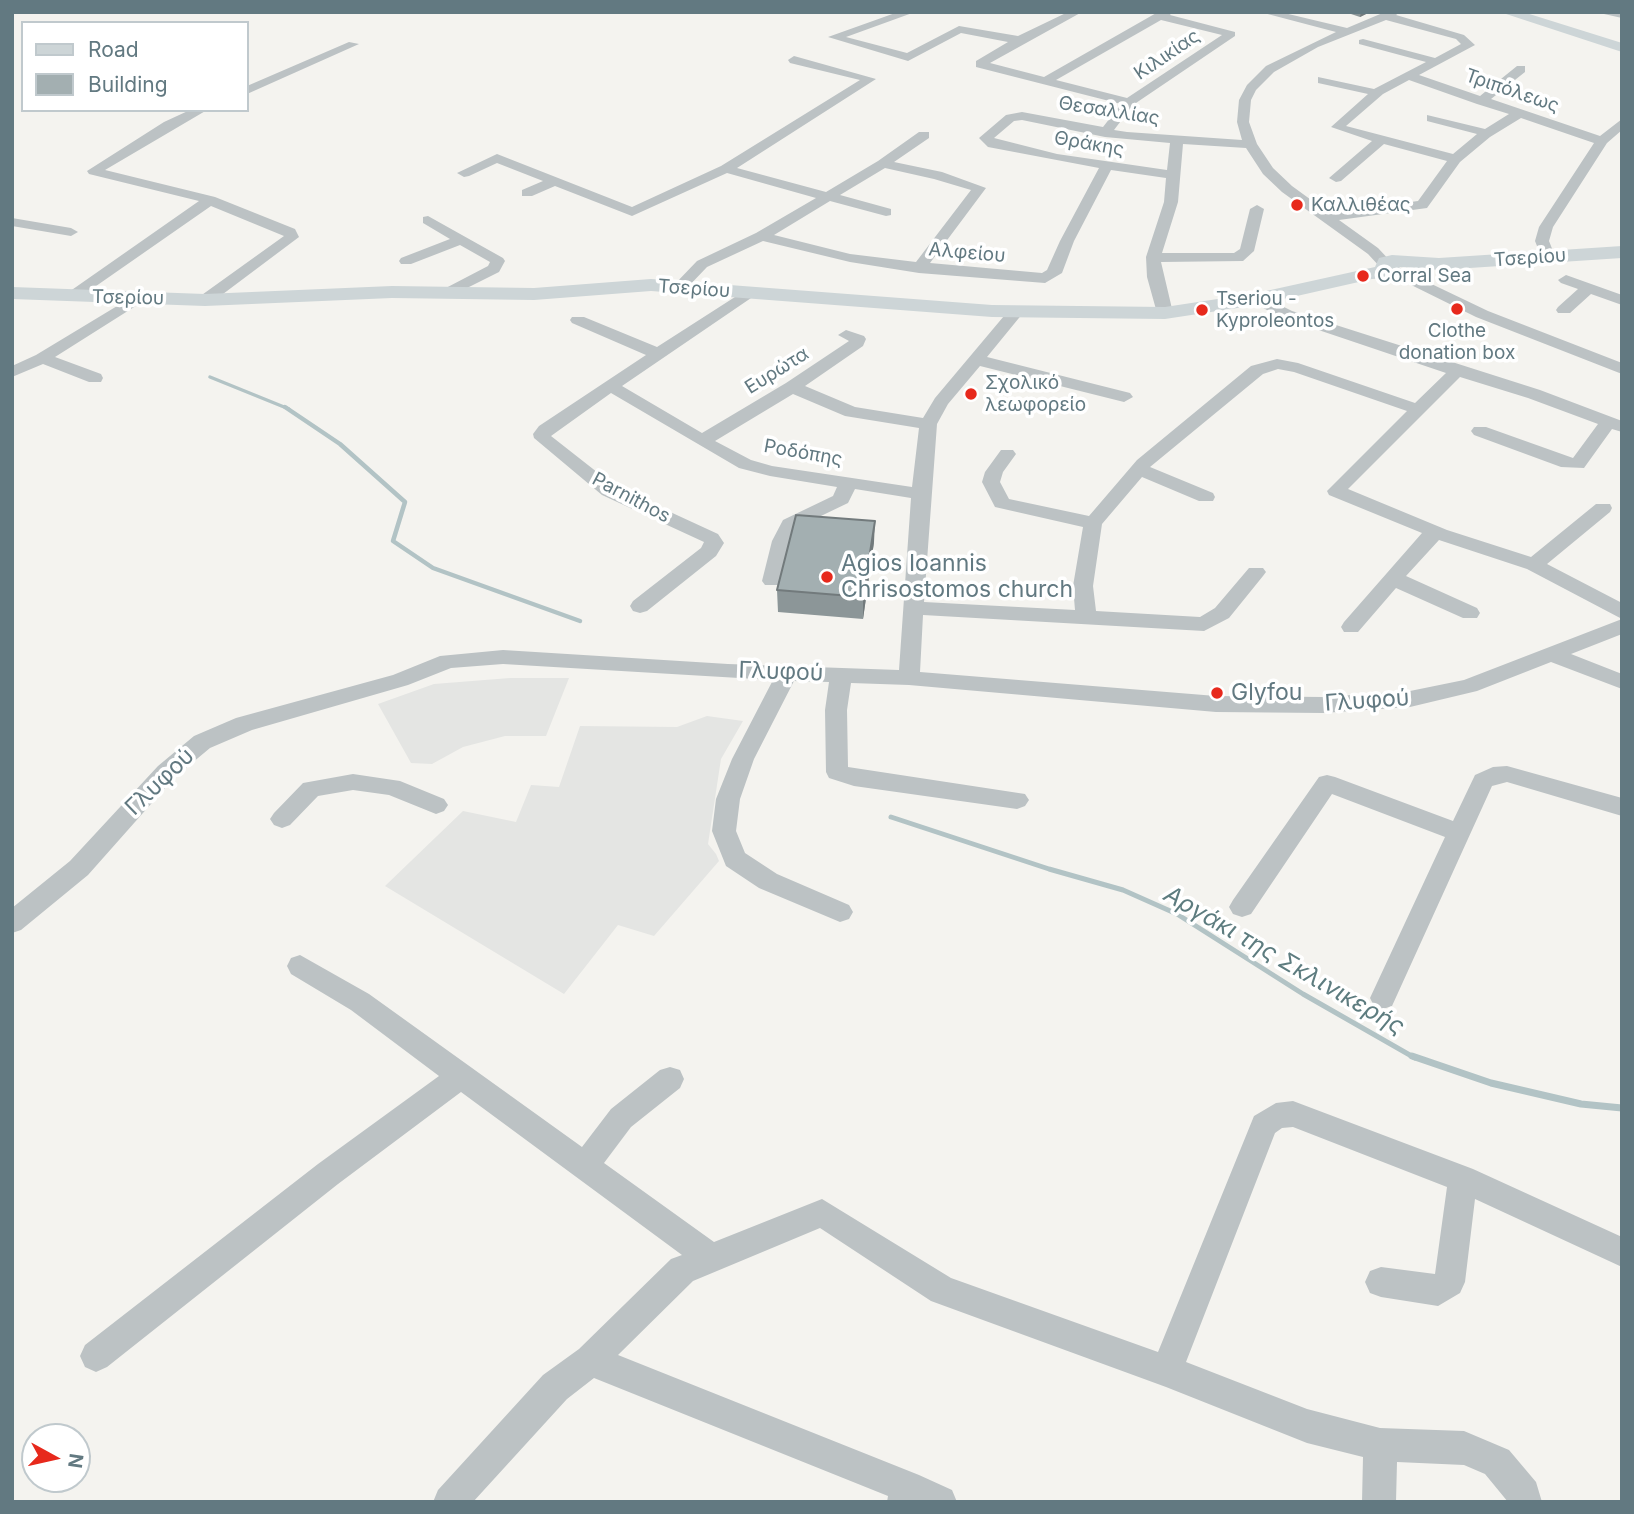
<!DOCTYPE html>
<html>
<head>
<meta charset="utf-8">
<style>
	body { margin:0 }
	#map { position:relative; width:1634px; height:1514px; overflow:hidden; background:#f4f3ef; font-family:Inter,sans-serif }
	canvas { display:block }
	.frame { position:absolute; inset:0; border:14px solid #627981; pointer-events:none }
	.legend { position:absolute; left:21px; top:21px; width:228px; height:91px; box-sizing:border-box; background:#fff; border:2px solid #c0c9cd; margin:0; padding:9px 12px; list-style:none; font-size:21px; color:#627981 }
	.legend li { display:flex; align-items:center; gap:14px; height:35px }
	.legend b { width:35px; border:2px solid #c0c9cd }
	.north { position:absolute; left:21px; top:1423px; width:70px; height:70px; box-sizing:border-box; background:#fff; border:2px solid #c0c9cd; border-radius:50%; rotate:98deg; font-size:19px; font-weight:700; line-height:28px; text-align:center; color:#627981 }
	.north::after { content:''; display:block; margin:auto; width:24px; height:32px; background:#e7291c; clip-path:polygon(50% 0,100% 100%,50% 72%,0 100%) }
</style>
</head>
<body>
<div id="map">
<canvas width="1634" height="1514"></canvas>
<div class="frame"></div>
<ul class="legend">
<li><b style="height:9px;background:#cdd5d7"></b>Road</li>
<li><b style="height:19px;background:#a3afb1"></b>Building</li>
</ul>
<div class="north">N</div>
</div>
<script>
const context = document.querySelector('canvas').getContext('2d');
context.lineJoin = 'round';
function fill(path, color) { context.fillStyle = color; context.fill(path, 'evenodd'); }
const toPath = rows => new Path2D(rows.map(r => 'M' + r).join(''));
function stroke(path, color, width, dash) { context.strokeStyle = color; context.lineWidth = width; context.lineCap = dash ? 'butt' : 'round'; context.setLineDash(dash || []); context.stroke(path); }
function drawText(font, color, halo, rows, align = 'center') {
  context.font = font + ' Inter,sans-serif'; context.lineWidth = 7; context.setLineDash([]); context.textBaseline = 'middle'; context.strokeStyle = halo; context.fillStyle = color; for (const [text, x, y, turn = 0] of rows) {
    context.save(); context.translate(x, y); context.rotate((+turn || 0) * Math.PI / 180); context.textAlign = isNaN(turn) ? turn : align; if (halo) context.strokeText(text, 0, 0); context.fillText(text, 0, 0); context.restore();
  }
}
const built = toPath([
	[510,678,569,678,546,736,505,736,463,747,432,764,411,763,378,704,434,684],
	[707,716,743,721,721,759,708,844,716,854,719,861,654,936,618,925,564,994,385,886,463,811,516,822,531,785,559,787,580,726,677,727]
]);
const streamFar3 = toPath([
	[210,377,289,409]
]);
const streamFar2 = toPath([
	[285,407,340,444,405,502,393,541,433,568,580,621]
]);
const streamFar1 = toPath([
	[891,817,1049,869,1123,890,1177,914,1303,994,1415,1058]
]);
const stream = toPath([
	[1412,1056,1491,1083,1581,1104,1622,1108]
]);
const minor = toPath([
	[898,12,915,12,846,37,907,53,959,26,1018,36,1068,12,1082,12,990,63,1044,77,1158,12,1172,12,1170,15,1235,32,1235,36,1133,105,1114,130,1127,132,1242,140,1237,122,1239,100,1247,85,1266,66,1336,32,1260,12,1280,12,1347,28,1385,12,1400,12,1396,15,1464,35,1475,45,1419,75,1480,96,1517,66,1525,66,1525,72,1491,99,1600,136,1622,119,1622,130,1607,143,1553,227,1549,241,1555,256,1553,259,1548,260,1541,256,1535,241,1539,227,1594,143,1521,118,1490,137,1460,162,1427,208,1339,220,1378,248,1393,264,1385,269,1380,267,1368,254,1282,192,1263,174,1246,148,1183,144,1178,202,1162,253,1234,253,1240,249,1250,209,1257,205,1264,209,1254,251,1243,261,1161,262,1173,313,1165,318,1157,313,1147,277,1146,257,1164,202,1166,178,1111,170,1074,241,1062,273,1045,283,919,273,850,262,763,241,707,267,686,289,681,291,673,286,697,261,756,233,816,198,727,173,632,216,555,186,532,196,522,196,522,190,543,181,497,163,469,176,464,177,457,173,497,154,632,207,721,166,860,80,790,63,788,60,794,56,876,79,737,168,826,192,878,161,919,132,929,132,929,138,894,162,942,172,986,188,930,263,1042,273,1047,270,1060,241,1099,168,988,147,979,138,1006,115,1022,112,1103,127,1121,104,976,67,976,61,1008,42,961,33,908,61,828,37,898,12],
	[1161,20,1222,35,1127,98,1056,80,1161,20],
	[1386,20,1456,39,1461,44,1435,58,1363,39,1359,40,1359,44,1426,62,1374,89,1318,77,1318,83,1368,94,1331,127,1372,141,1329,178,1336,182,1341,181,1384,144,1447,161,1418,201,1329,213,1292,186,1273,168,1257,144,1249,122,1251,100,1256,90,1274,72,1318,47,1386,20],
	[1409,80,1477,104,1509,114,1485,129,1427,115,1427,121,1477,134,1453,154,1346,126,1383,94,1409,80],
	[1022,120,1105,137,1170,143,1167,170,1057,154,994,138,1014,121,1022,120],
	[885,168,934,179,971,190,916,262,850,254,774,235,830,201,886,216,891,215,891,209,840,195,885,168],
	[1603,12,1622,12,1622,18,1604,14,1603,12],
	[349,42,359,44,247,94,247,86,349,42],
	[190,110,207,110,105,170,215,197,295,229,299,237,211,303,199,303,197,300,199,297,284,236,211,206,76,300,66,300,63,297,66,294,199,201,89,174,87,171,164,122,190,110],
	[428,216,503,258,505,261,499,272,447,298,439,293,442,290,488,266,490,262,460,245,411,264,401,264,399,261,401,258,450,239,423,223,423,217,428,216],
	[12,218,71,228,78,232,71,236,12,226,12,218],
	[1396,267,1488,311,1622,363,1622,374,1476,317,1391,275,1388,272,1396,267],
	[1566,275,1622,295,1622,305,1591,294,1570,313,1558,313,1556,310,1558,307,1578,289,1561,283,1558,280,1566,275],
	[749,288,754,290,757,293,754,296,622,386,702,433,786,383,849,341,838,335,846,330,864,336,866,339,863,346,805,386,855,407,923,418,935,398,1009,310,1015,308,1023,313,987,357,1130,393,1133,397,1124,402,980,366,948,404,937,424,924,602,1075,610,1073,586,1083,527,995,507,982,482,985,472,1001,450,1013,450,1016,454,1003,472,1000,482,1009,499,1089,516,1137,460,1251,366,1277,359,1298,363,1415,403,1446,373,1280,317,1252,302,1249,299,1252,296,1262,296,1292,311,1540,390,1622,421,1622,432,1612,429,1584,468,1561,467,1474,435,1471,431,1474,427,1486,427,1573,458,1598,424,1528,398,1460,377,1348,489,1447,530,1531,557,1596,504,1610,504,1612,508,1610,512,1547,564,1622,603,1622,619,1527,569,1439,540,1406,576,1477,608,1480,613,1477,618,1463,618,1396,588,1358,632,1344,632,1341,627,1344,622,1422,533,1329,495,1327,491,1407,411,1294,372,1278,369,1263,374,1150,467,1213,493,1215,497,1213,501,1199,501,1142,477,1102,524,1093,586,1096,611,1200,617,1215,608,1249,568,1263,568,1266,572,1263,576,1229,618,1204,631,923,615,920,672,1216,696,1323,697,1410,691,1464,680,1622,619,1622,634,1571,654,1622,674,1622,689,1551,662,1477,691,1410,707,1323,713,1216,712,909,685,851,683,847,710,848,767,1025,794,1029,800,1025,806,1017,809,854,786,829,778,826,772,825,710,829,682,794,681,754,759,740,799,736,831,745,853,777,874,849,905,853,912,849,919,840,922,759,888,726,866,712,831,716,799,732,759,773,680,503,664,451,668,408,685,252,730,210,748,174,778,88,875,21,930,12,933,12,908,70,861,158,766,194,736,236,718,393,675,440,656,503,650,728,664,899,670,911,498,855,489,848,503,798,527,792,541,782,581,779,585,765,585,762,581,772,541,783,520,833,496,837,487,770,476,739,468,611,393,551,436,616,487,718,534,724,543,716,556,647,611,640,613,633,611,630,606,633,601,701,548,704,542,602,495,534,438,533,434,539,426,646,355,572,323,570,320,572,317,584,317,657,347,749,288],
	[793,394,845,416,919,428,912,487,772,466,751,460,715,441,793,394],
	[137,294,145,299,142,302,55,357,101,374,103,378,101,382,89,382,43,364,12,377,12,366,36,355,137,294],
	[1507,766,1622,798,1622,816,1507,782,1492,786,1392,1006,1383,1009,1374,1006,1370,998,1445,837,1332,794,1251,914,1242,917,1233,914,1229,907,1233,900,1319,777,1327,775,1335,777,1453,821,1475,775,1493,767,1507,766],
	[353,774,400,781,444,799,448,805,444,811,436,814,389,795,353,790,318,796,290,825,282,828,274,825,270,819,274,813,303,783,353,774],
	[300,955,369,994,582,1147,611,1109,660,1070,670,1067,680,1070,684,1079,680,1088,631,1127,604,1163,714,1242,822,1199,951,1278,1158,1352,1254,1116,1276,1103,1293,1101,1473,1169,1622,1237,1622,1267,1475,1199,1465,1282,1460,1293,1438,1306,1381,1297,1370,1293,1365,1282,1370,1271,1381,1267,1435,1274,1447,1187,1293,1127,1282,1128,1275,1133,1186,1362,1307,1409,1380,1428,1464,1431,1509,1450,1536,1482,1542,1502,1508,1502,1485,1474,1464,1465,1397,1462,1396,1502,1362,1502,1363,1457,1307,1443,1166,1387,931,1301,820,1228,693,1281,618,1355,919,1475,952,1490,957,1502,887,1502,888,1496,594,1378,567,1399,473,1502,433,1502,438,1490,543,1375,579,1349,671,1259,682,1255,461,1092,338,1184,107,1367,96,1372,85,1367,80,1356,85,1345,318,1164,439,1076,351,1010,291,974,287,966,291,958,300,955]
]);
const major = toPath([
	[1500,12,1523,12,1622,43,1622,52,1500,12],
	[1622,246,1622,258,1439,270,1399,267,1404,272,1401,276,1394,278,1372,279,1257,305,1165,319,992,317,651,291,534,300,392,298,205,306,12,299,12,287,205,294,392,286,534,288,651,279,992,305,1165,307,1257,293,1375,267,1379,258,1392,255,1439,258,1622,246]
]);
const wall = toPath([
	[1345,12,1370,12,1360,17],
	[874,542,863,619,778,612,777,590]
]);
const shadedWall = toPath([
	[1361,12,1370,12,1360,17],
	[875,521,874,542,863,619,863,597]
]);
const building = toPath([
	[796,515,875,521,863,597,777,590,796,515]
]);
const markers = [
	[1297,205,7,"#e7291c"],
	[1363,276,7,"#e7291c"],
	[1457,309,7,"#e7291c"],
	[1202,310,7,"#e7291c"],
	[971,394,7,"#e7291c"],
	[827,577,7,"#e7291c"],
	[1217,693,7,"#e7291c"]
];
const farStreetnames = [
	["Κιλικίας",1167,55,-34],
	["Τριπόλεως",1512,91,19],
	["Θεσαλλίας",1109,111,9],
	["Θράκης",1089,144,10],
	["Αλφείου",967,253,5],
	["Τσερίου",1530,258,-4],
	["Τσερίου",694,289,4],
	["Τσερίου",128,298,1],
	["Ευρώτα",777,371,-32],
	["Ροδόπης",803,453,10],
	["Parnithos",631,498,28]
];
const farPoinames = [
	["Καλλιθέας",1311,205],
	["Corral Sea",1377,276],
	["Tseriou -",1216,299],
	["Kyproleontos",1216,321],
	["Clothe",1457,331,"center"],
	["donation box",1457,353,"center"],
	["Σχολικό",985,383],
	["λεωφορείο",985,405]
];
const poiNames = [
	["Agios Ioannis",841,564],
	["Chrisostomos church",841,590],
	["Glyfou",1231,693]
];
const streetNames = [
	["Γλυφού",781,672,2],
	["Γλυφού",1367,701,-4],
	["Γλυφού",160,782,-44]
];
const waterNames = [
	["Αργάκι της Σκλινικερής",1284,961,30]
];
fill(built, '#e4e5e3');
stroke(streamFar3, '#b2c3c5', 3.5);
stroke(streamFar2, '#b2c3c5', 4.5);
stroke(streamFar1, '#b2c3c5', 5);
stroke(stream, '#b2c3c5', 7);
fill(minor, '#bcc2c4');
fill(major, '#cdd5d7');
fill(wall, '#8c9698');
fill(shadedWall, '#727a7c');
fill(building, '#a3afb1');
stroke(building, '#727a7c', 2);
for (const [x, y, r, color] of markers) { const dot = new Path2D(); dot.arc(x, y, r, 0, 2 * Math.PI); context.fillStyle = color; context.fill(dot); stroke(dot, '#fff', 2.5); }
drawText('19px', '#627981', '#fff', farStreetnames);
drawText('19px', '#627981', '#fff', farPoinames, 'left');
drawText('23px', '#627981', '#fff', poiNames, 'left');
drawText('23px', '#627981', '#fff', streetNames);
drawText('italic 24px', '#5d7c7f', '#fff', waterNames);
</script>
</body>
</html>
